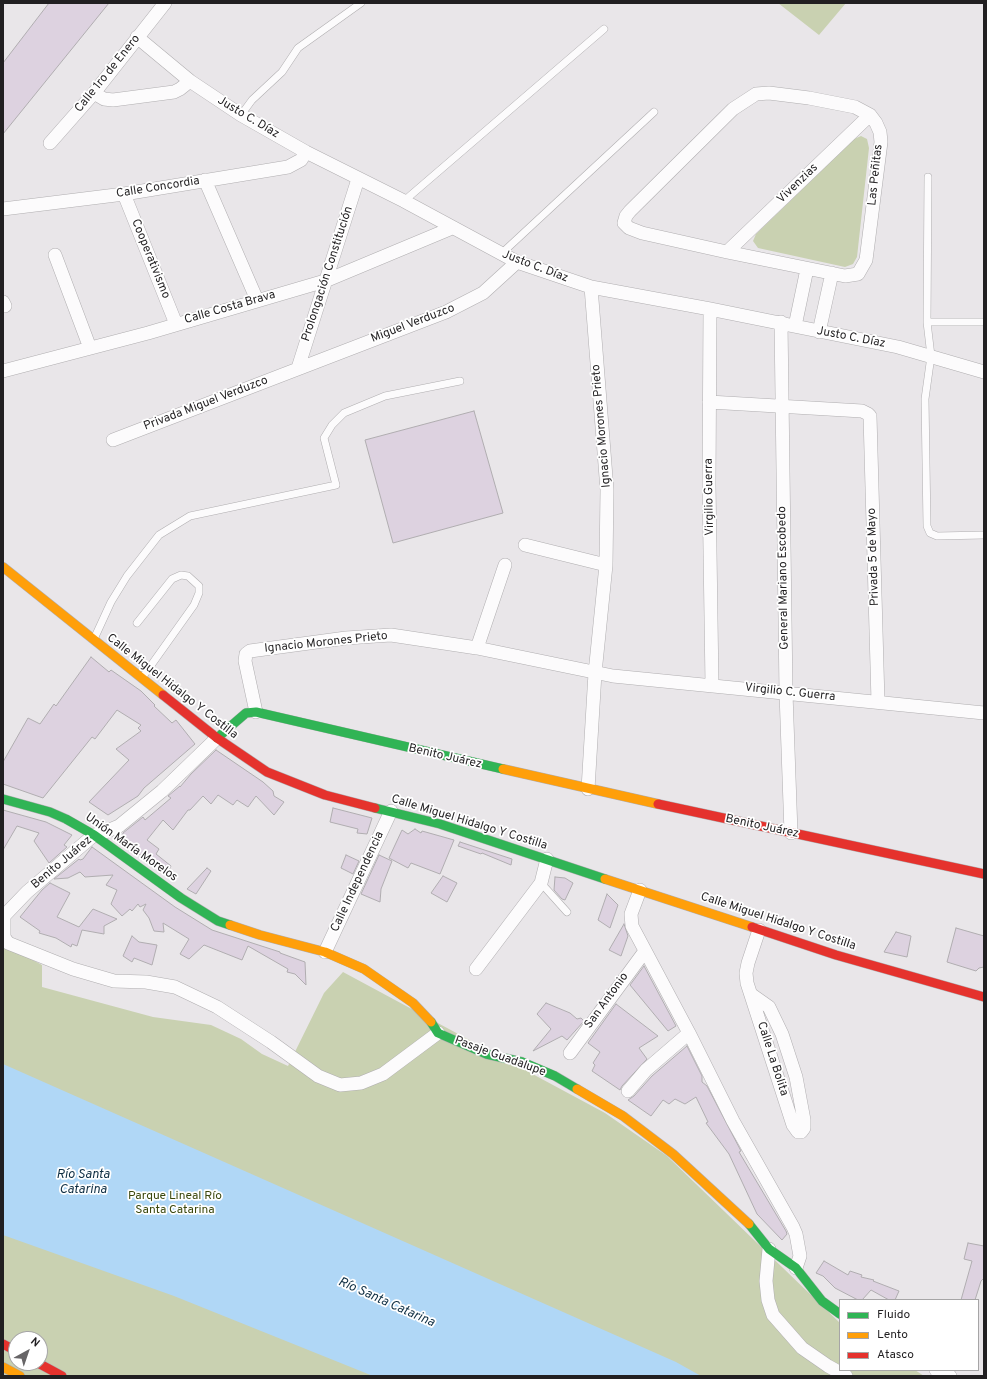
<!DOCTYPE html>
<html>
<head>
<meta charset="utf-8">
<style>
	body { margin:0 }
	#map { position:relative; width:987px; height:1379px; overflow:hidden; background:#e9e6e9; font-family:Overpass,sans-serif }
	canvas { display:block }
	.frame { position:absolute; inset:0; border:4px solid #211f21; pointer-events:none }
	.legend { position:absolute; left:839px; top:1299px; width:140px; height:72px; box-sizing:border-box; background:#fff; border:1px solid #a6a5a6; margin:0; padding:5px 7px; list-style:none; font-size:12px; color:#211f21 }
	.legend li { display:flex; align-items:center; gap:8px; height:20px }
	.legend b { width:20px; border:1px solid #a6a5a6 }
	.north { position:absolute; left:8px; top:1331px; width:40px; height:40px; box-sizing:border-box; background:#fff; border:1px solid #a6a5a6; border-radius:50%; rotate:40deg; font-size:11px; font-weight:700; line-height:16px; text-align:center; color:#211f21 }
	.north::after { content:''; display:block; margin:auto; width:14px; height:18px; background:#676567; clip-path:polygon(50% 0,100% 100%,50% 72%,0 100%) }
</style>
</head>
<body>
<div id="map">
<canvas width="987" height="1379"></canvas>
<div class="frame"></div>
<ul class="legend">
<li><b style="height:5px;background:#30b455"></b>Fluido</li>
<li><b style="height:5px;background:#ff9f0a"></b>Lento</li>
<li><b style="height:5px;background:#e5322d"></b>Atasco</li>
</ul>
<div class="north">N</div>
</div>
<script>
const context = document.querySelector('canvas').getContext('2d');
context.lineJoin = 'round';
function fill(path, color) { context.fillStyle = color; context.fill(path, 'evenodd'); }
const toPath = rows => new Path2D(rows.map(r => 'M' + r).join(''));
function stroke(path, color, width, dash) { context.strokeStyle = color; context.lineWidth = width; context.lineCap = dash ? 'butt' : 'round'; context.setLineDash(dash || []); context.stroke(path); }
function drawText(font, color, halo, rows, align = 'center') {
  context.font = font + ' Overpass,sans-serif'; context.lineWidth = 3.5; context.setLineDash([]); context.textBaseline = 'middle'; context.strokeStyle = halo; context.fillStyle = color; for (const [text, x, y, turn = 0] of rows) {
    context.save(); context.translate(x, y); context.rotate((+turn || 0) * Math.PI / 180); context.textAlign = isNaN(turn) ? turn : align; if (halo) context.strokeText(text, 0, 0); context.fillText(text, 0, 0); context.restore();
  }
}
const green = toPath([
	[778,3,846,3,819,35],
	[861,136,867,139,869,148,857,257,853,264,845,267,758,248,753,241,756,234,854,139],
	[3,944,42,965,42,987,153,1017,211,1025,241,1039,262,1054,288,1066,324,993,343,972,605,1113,667,1156,840,1323,840,1370,915,1370,924,1376,3,1376],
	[16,1339,40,1339,40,1363,16,1363]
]);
const water = toPath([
	[3,1064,676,1362,701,1376,373,1376,174,1296,3,1235]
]);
const building = toPath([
	[49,3,109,3,3,134,3,63,49,3],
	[474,411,503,513,393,543,365,440,474,411],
	[91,657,109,672,111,670,141,691,155,705,154,706,172,723,176,720,195,744,144,788,138,796,108,815,89,802,129,760,116,749,141,731,138,728,141,725,117,710,95,739,92,737,43,798,3,784,3,762,28,718,40,724,54,704,56,706,91,657],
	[216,750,263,782,273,791,274,796,284,802,274,815,256,796,248,807,237,800,233,805,218,795,211,804,203,796,190,810,188,810,173,830,163,820,147,840,159,849,156,854,171,866,167,874,122,842,123,833,143,817,145,820,171,798,168,796,180,786,180,787,191,774,216,750],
	[333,808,372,818,367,834,357,833,358,829,330,822,333,808],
	[3,810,46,822,72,835,64,845,67,847,49,863,34,841,39,833,17,826,3,850,3,810],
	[415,829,421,833,422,831,454,840,440,874,411,863,408,868,389,858,402,830,408,834,415,829],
	[460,842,512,859,511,865,482,853,481,854,458,846,460,842],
	[92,847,175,907,212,930,280,952,280,953,305,962,306,985,295,974,287,972,288,969,248,946,242,960,204,945,189,959,180,954,189,939,163,923,164,932,154,931,149,918,143,910,146,904,140,907,138,904,132,911,130,909,122,916,111,904,117,890,106,885,113,875,85,877,80,872,68,878,54,879,79,859,80,860,83,859,92,847],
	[346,855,359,861,353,874,341,868,346,855],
	[379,855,392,861,381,889,380,902,361,894,379,855],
	[207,868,211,871,196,894,187,889,207,868],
	[443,876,457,883,447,902,431,893,443,876],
	[555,877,565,878,573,883,565,900,562,899,554,890,555,877],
	[50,883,70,893,57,917,79,927,93,909,117,919,104,926,104,934,82,930,77,946,72,944,71,947,56,938,39,933,40,931,20,917,42,890,50,883],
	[607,894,618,905,610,928,598,920,607,894],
	[624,924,628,936,621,956,609,950,624,924],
	[956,928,984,936,984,967,979,968,976,971,947,962,956,928],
	[896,932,911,936,907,957,884,952,896,932],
	[132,936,139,942,157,945,152,965,134,958,132,962,123,956,132,936],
	[644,966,676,1026,668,1031,630,985,644,966],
	[546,1003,570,1013,577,1019,581,1018,584,1021,567,1040,562,1036,533,1051,551,1029,537,1014,546,1003],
	[616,1004,658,1036,639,1048,647,1059,622,1086,620,1090,592,1071,595,1065,593,1063,600,1052,588,1043,616,1004],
	[687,1046,702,1076,702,1082,707,1086,741,1151,739,1152,786,1231,787,1234,782,1240,757,1214,729,1154,706,1123,708,1122,696,1097,685,1104,675,1099,669,1104,663,1100,651,1116,628,1100,634,1096,652,1076,687,1046],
	[968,1243,984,1246,984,1278,981,1281,975,1300,961,1300,972,1261,964,1259,968,1243],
	[824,1261,848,1275,850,1271,862,1275,861,1277,874,1280,873,1281,899,1291,895,1300,889,1300,871,1290,862,1300,858,1300,835,1288,823,1276,816,1273,824,1261]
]);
const lane = toPath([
	[241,115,252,100,282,72,298,48,361,3],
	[928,177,927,322,931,356,925,399,927,526,930,533,937,536,984,535],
	[404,201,604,29],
	[501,254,654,112],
	[927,322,984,322],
	[137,623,172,579,181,575,188,576,199,586,199,593,194,605,142,678],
	[94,639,111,602,127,576,159,535,190,516,336,485,324,438,332,425,344,413,385,396,460,381],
	[541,883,567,912]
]);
const street = toPath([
	[137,37,190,81,241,115,306,152,404,201,517,262,591,287,710,309,898,347,984,372],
	[94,93,104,99,113,100,174,92,180,89,190,81],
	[769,93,809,98,855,107,870,115,876,123,880,132,881,142,866,260,858,274,845,276,727,252,642,233,629,228,624,223,626,216,630,211,733,109,756,94,769,93],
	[50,143,94,93,165,3],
	[205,180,257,300],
	[124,194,176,324],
	[3,209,124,194,288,167,301,160,306,152],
	[727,252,870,115],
	[55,255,90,348],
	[3,302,5,306],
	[710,309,709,484,712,685],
	[781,322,786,693,791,833],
	[795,326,807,269],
	[819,332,832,273],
	[298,368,358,179],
	[3,371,148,333,325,281,452,228],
	[709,402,862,411,868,414,870,416,878,702],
	[113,440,446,312,483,293,517,262],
	[525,545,606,565],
	[477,648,505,565],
	[256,712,245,661,246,654,250,651,346,638,391,635,477,648,613,676,984,713],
	[217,738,162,791,119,826,105,832,94,835,27,892,4,916,4,937,8,943,73,969,114,981,146,982,175,987,217,1007,271,1042,318,1076,340,1085,361,1083,383,1074,438,1033],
	[588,789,595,673,606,565,607,490,591,287],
	[640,890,631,914,632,926,689,1033,733,1121,793,1227,796,1234,800,1256,796,1268],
	[325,952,391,811],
	[476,969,541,883,547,859],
	[752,995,769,1007,782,1034,796,1077,804,1120,804,1128,801,1132,798,1132,793,1125,747,983,746,973,748,963,759,930],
	[570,1053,645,951],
	[628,1091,646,1070,689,1033],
	[769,1249,766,1281,768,1300,773,1315,802,1348,828,1366,846,1376],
	[936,1370,950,1376]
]);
const fast = toPath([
	[217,738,246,713,256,712,503,769],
	[3,799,50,812,66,819,94,835,181,898,218,921,230,925],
	[375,808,440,824,605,879],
	[431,1022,438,1033,486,1054,522,1062,555,1076,577,1089],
	[749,1224,769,1249,796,1268,822,1301,840,1314]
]);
const slow = toPath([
	[3,567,163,695],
	[503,769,658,804],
	[605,879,752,927],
	[230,925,260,935,325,952,364,969,413,1003,431,1022],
	[577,1089,623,1116,673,1154,749,1224],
	[3,1367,20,1376]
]);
const jam = toPath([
	[163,695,217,738,267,772,325,795,375,808],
	[658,804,984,874],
	[752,927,836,955,984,997],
	[3,1344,16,1351],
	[38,1363,62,1376]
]);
const streetNames = [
	["Calle 1ro de Enero",108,74,-51],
	["Justo C. Díaz",248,118,31],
	["Las Peñitas",876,175,-84],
	["Vivenzias",798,184,-44],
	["Calle Concordia",158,188,-9],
	["Cooperativismo",150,259,68],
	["Justo C. Díaz",535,267,21],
	["Prolongación Constitución",328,274,-72],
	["Calle Costa Brava",230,308,-16],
	["Miguel Verduzco",413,324,-21],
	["Justo C. Díaz",851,338,11],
	["Privada Miguel Verduzco",206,404,-21],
	["Ignacio Morones Prieto",602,426,-95],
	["Virgilio Guerra",710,497,-91],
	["Privada 5 de Mayo",874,557,-92],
	["General Mariano Escobedo",784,578,-91],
	["Ignacio Morones Prieto",326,643,-6],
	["Calle Miguel Hidalgo Y Costilla",172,687,38],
	["Virgilio C. Guerra",790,693,6],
	["Benito Juárez",445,757,13],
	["Calle Miguel Hidalgo Y Costilla",469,823,17],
	["Benito Juárez",762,827,12],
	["Unión María Morelos",131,848,35],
	["Benito Juárez",62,863,-40],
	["Calle Independencia",358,882,-65],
	["Calle Miguel Hidalgo Y Costilla",778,922,18],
	["San Antonio",607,1001,-54],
	["Pasaje Guadalupe",500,1057,20],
	["Calle La Bolita",772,1059,72]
];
const parkNames = [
	["Parque Lineal Río",175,1197],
	["Santa Catarina",175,1211]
];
const waterNames = [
	["Río Santa",83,1175],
	["Catarina",83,1190],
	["Río Santa Catarina",386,1303,24]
];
fill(green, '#c9d1b1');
fill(water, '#b0d7f6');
fill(building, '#ddd2e0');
stroke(building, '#b0adb0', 1);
stroke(lane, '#b0aeb0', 8);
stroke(street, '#b0aeb0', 14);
stroke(fast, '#b0aeb0', 10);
stroke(slow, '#b0aeb0', 10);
stroke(jam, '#b0aeb0', 10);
stroke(lane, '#fcfbfc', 7);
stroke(street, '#fcfbfc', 13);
stroke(fast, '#30b455', 9);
stroke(slow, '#ff9f0a', 9);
stroke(jam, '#e5322d', 9);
drawText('12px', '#211f21', '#fff', streetNames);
drawText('12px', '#3a470c', '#fff', parkNames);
drawText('italic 13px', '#0e2e43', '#fff', waterNames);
</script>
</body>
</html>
